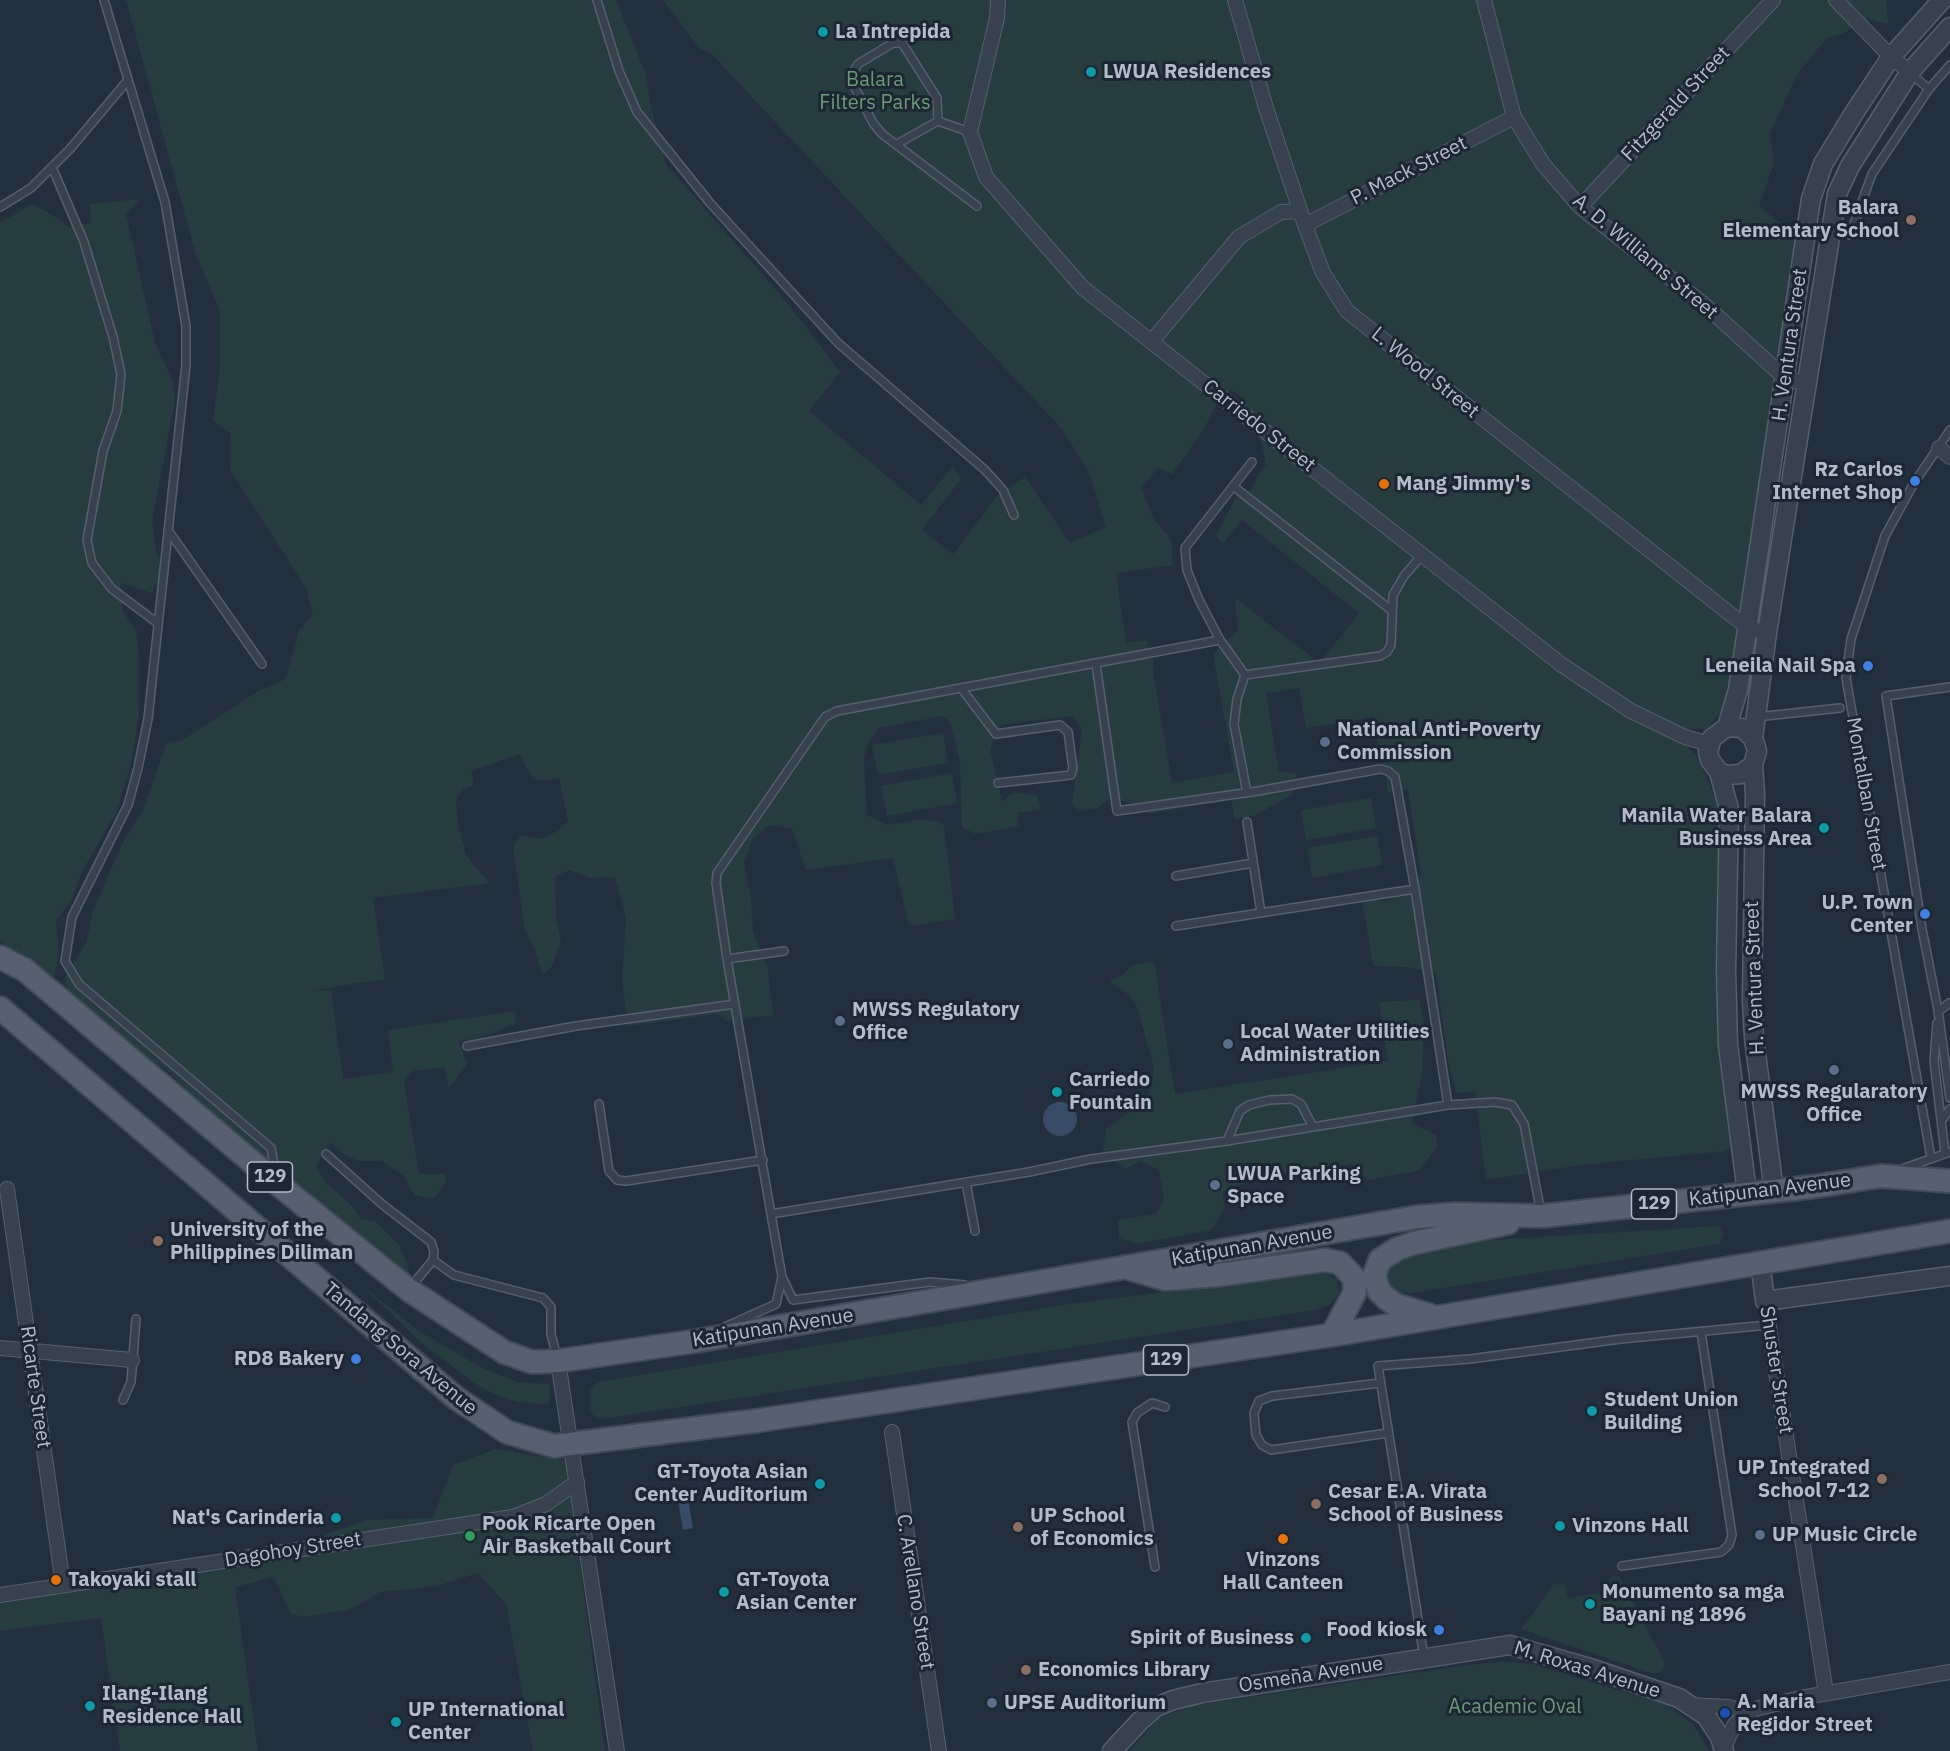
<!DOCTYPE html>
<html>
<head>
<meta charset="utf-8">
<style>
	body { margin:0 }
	canvas { display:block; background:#242f3e }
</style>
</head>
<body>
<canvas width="1950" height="1751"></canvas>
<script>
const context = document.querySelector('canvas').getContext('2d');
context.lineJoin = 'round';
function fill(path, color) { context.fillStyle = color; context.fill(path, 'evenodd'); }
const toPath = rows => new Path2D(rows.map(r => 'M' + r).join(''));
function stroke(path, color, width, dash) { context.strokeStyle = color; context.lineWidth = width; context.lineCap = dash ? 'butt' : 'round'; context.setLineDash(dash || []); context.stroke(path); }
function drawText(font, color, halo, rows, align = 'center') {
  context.font = font + ' "IBM Plex Sans",sans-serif'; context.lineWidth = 6; context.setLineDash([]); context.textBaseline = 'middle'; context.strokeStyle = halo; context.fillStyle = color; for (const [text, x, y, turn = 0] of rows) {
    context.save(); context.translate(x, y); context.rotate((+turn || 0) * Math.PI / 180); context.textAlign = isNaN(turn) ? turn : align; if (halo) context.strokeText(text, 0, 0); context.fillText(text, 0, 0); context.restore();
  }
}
const green = toPath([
	[126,0,616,0,646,75,651,108,666,164,788,304,840,372,809,411,921,505,953,466,961,479,922,530,953,554,996,497,1025,477,1070,543,1106,527,1089,472,1062,429,710,52,700,49,663,0,1886,0,1888,24,1865,18,1844,33,1826,38,1795,78,1770,134,1774,163,1759,207,1798,236,1734,682,1726,707,1706,729,1690,729,1683,743,1696,755,1723,815,1736,1142,1725,1151,1580,1165,1486,1180,1475,1091,1456,1093,1448,1061,1436,974,1409,967,1373,966,1362,899,1387,901,1415,889,1421,873,1408,789,1388,792,1373,717,1306,728,1299,688,1266,693,1279,772,1297,773,1293,794,1255,815,1235,819,1231,800,1148,814,1134,804,1110,798,1097,808,1080,811,1072,805,1082,729,1072,716,1001,725,990,749,1002,801,1014,792,1037,796,1041,810,1017,813,1019,826,976,834,962,827,960,761,950,722,943,716,879,728,868,743,864,760,867,815,888,825,917,820,938,821,944,826,955,919,909,926,893,858,806,870,792,828,769,825,752,839,744,863,751,898,753,931,768,970,773,1015,726,1021,718,1014,628,1026,622,981,626,919,615,877,591,878,569,870,555,876,556,918,561,941,552,966,543,975,533,945,525,932,513,847,521,835,541,839,558,831,568,821,559,778,546,781,533,778,519,754,471,771,474,785,463,789,456,801,458,824,466,855,489,883,373,898,385,979,313,990,331,991,343,1079,393,1072,388,1030,516,1011,515,1024,478,1038,459,1041,467,1064,449,1088,444,1067,413,1071,404,1081,419,1174,446,1174,445,1184,433,1199,414,1195,405,1177,382,1161,359,1161,346,1156,330,1142,316,1166,326,1183,349,1203,361,1219,375,1221,399,1245,409,1268,408,1273,370,1251,200,1103,168,1071,138,1052,71,999,64,979,86,943,94,908,124,840,144,808,167,742,181,741,257,692,286,679,299,630,313,615,306,588,230,470,230,433,213,421,220,368,220,310,196,255],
	[1231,390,1244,398,1237,419,1259,433,1266,464,1250,490,1236,497,1217,533,1218,539,1223,544,1242,520,1359,613,1320,663,1235,598,1238,630,1213,654,1234,772,1172,783,1153,671,1154,662,1146,640,1126,643,1116,573,1173,565,1171,539,1155,521,1141,488,1158,468,1172,474,1203,430,1218,402],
	[140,199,126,214,155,343,172,380,175,400,152,521,156,551,163,570,152,593,120,583,123,612,136,631,139,656,139,714,131,765,116,813,82,871,72,900,56,920,59,958,52,982,8,950,0,941,0,223,32,204,61,220,67,227,91,223,90,204],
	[943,733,948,763,878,775,872,745],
	[952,773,957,803,887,816,881,786],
	[1371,798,1376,828,1306,840,1301,810],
	[1377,836,1382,865,1312,878,1307,848],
	[1154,961,1175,1094,1388,1061,1379,1002,1419,1000,1424,1022,1422,1073,1412,1123,1436,1135,1437,1146,1420,1170,1368,1180,1352,1164,1294,1173,1270,1173,1222,1193,1225,1208,1211,1230,1137,1244,1119,1238,1118,1220,1156,1214,1164,1199,1159,1170,1140,1161,1125,1169,1103,1152,1106,1129,1141,1105,1151,1088,1154,1067,1137,1007,1129,995,1109,981,1123,975,1131,965],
	[1718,1226,1724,1234,1720,1244,1412,1293,1399,1293,1387,1288,1381,1279,1386,1267,1401,1259,1491,1240],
	[1313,1273,1328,1274,1337,1280,1339,1293,1329,1305,1316,1310,602,1419,594,1416,590,1409,590,1391,598,1382,1069,1304],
	[359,1283,419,1331,482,1368,518,1382,550,1384,549,1405,518,1402,494,1394,477,1385,422,1343],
	[496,1449,566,1461,605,1751,533,1751,506,1604,478,1573,437,1586,381,1592,349,1610,303,1617,291,1614,274,1577,235,1587,258,1751,120,1751,101,1618,0,1631,0,1601,234,1567,367,1520,433,1518,453,1465],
	[1614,1576,1620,1577,1665,1663,1661,1672,1654,1674,1521,1629,1554,1584,1565,1585,1568,1598,1611,1592,1609,1579],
	[1507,1662,1532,1664,1666,1705,1693,1724,1709,1751,1129,1751,1159,1718,1194,1705,1475,1664]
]);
const water = toPath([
	'1043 1119a17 17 0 1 1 34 0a17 17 0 1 1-34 0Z',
	[687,1494,693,1528,683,1530,677,1495]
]);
const service = toPath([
	[104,0,165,202,186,326,186,365,148,719,138,768,128,805,72,917,65,961,79,984,271,1148,276,1175],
	[597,0,619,71,637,112,710,203,838,343,985,470,1003,490,1014,515],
	[1911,74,1929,89],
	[970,132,938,121,937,98,902,43,893,43,858,64,852,74,854,86,873,123,882,134,977,206],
	[897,144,938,121],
	[52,167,84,242,113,337,121,374,117,411,103,451,87,540,92,563,112,589,156,622],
	[0,207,31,188,70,149,128,80],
	[1850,235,1872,174,1929,89,1950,65],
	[1233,486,1391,610],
	[168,530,262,664],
	[1096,664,1117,811,1258,791,1380,769,1388,771,1395,777,1415,889,1448,1105,1495,1102,1512,1105,1524,1124,1541,1213],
	[1245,675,1380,656,1387,652,1391,645,1393,595,1404,576,1422,555],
	[1950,687,1886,696,1922,929,1938,1010,1950,1098],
	[961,688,996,734,1060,725,1068,732,1073,768,1071,775,998,783],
	[1756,717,1840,708],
	[1247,793,1234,724,1237,699,1245,675,1220,640,1199,600,1187,570,1185,548,1252,462],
	[1247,822,1261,913],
	[1176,876,1253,863],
	[1176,926,1415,889],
	[727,959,784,951],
	[1938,1012,1949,1003],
	[1937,1023,1934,1061,1945,1153],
	[467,1046,576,1026,735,1004],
	[599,1104,609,1171,617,1180,626,1181,763,1160],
	[1942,1120,1950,1109],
	[1227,1141,1240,1111,1249,1105,1269,1100,1292,1099,1301,1104,1313,1127],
	[326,1154,383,1205,431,1242,434,1251,433,1260,410,1288],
	[1931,1158,1846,678,1851,639,1885,536,1914,483,1950,430],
	[1902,1169,1950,1152],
	[966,1182,975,1231],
	[771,1214,1029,1172,1091,1159,1227,1141,1448,1105],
	[433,1260,454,1275,543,1298,551,1307,551,1334,557,1357],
	[965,1285,930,1282,793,1300,782,1277,771,1214,727,959,716,883,717,873,825,717,837,711,1220,640],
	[727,1326,776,1304,782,1277],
	[1380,1383,1272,1396,1259,1401,1254,1413,1256,1435,1262,1445,1271,1450,1388,1433],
	[123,1400,131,1382,136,1319],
	[1622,1566,1721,1552,1729,1545,1732,1535,1701,1332],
	[1155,1567,1132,1422,1137,1413,1152,1403,1165,1407],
	[1424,1657,1378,1366,1470,1359,1621,1339,1768,1325]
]);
const minor = toPath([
	[998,0,997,18,970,132,986,177,1083,288,1562,665,1631,711,1685,737,1709,744],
	[1235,0,1266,108,1305,225,1323,273,1347,311,1748,628,1767,633],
	[1484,0,1514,117,1543,164,1580,207,1707,307,1786,379,1807,383],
	[1836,0,1891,57,1910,72],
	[1580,207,1773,0],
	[1305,225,1514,117],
	[1152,341,1239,237,1281,212,1300,211],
	[1939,448,1950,457],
	[7,1189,63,1585],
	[1765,1301,1826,1693],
	[0,1348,132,1360],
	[558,1361,617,1751],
	[892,1432,939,1751],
	[0,1595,513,1517,546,1504,577,1482],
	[1689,1705,1728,1707,1748,1712],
	[1723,1749,1735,1724,1755,1709,1800,1698,1950,1672]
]);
const tertiary = toPath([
	[1727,727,1738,690,1811,199,1823,164,1854,113,1891,57,1942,0],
	[1753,738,1767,633,1837,194,1850,166,1910,72,1950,27],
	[1753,765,1741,774,1726,775,1719,772,1710,760,1708,752,1712,738,1727,727,1742,728,1753,738,1757,751,1753,765,1755,794,1752,1001,1754,1038,1774,1191],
	[1719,772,1729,809,1726,970,1728,1045,1747,1193],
	[1760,1261,1765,1301,1950,1276],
	[1112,1751,1141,1720,1156,1707,1173,1700,1202,1693,1510,1645,1590,1668,1679,1698,1706,1716,1720,1737,1724,1751]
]);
const primary = toPath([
	[0,957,25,970,278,1184,409,1290,504,1352,532,1362,558,1361,696,1341,1417,1217,1455,1214,1542,1216,1811,1187,1881,1176,1950,1181],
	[0,1008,456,1398,507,1432,554,1446,755,1421,1332,1335,1950,1231],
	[1131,1269,1165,1279,1219,1275,1325,1260,1340,1263,1354,1278,1355,1292,1332,1335],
	[1429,1315,1396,1305,1386,1298,1379,1291,1374,1276,1380,1260,1397,1249,1414,1243,1508,1223]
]);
const markers = [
	[823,32,6,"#0f9aa8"],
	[1091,72,6,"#0f9aa8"],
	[1911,220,6,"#8d6e63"],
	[1915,481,6,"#3f7fe0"],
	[1384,484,6,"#e8710a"],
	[1868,666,6,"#3f7fe0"],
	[1325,742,6,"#5c6f8a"],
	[1824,828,6,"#0f9aa8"],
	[1925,914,6,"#3f7fe0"],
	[840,1021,6,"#5c6f8a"],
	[1228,1044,6,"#5c6f8a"],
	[1834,1070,6,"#5c6f8a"],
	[1057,1092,6,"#0f9aa8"],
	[1215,1185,6,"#5c6f8a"],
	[158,1241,6,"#8d6e63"],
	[356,1359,6,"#3f7fe0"],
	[1592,1411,6,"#0f9aa8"],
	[1882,1479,6,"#8d6e63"],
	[820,1484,6,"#0f9aa8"],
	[1316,1504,6,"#8d6e63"],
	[336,1518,6,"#0f9aa8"],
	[1560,1526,6,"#0f9aa8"],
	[1018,1527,6,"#8d6e63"],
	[1760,1535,6,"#5c6f8a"],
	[470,1536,6,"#2e9e5b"],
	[1283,1539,6,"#e8710a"],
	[56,1580,6,"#e8710a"],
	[724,1592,6,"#0f9aa8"],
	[1590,1604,6,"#0f9aa8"],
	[1439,1630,6,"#3f7fe0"],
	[1306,1638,6,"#0f9aa8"],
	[1026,1670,6,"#8d6e63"],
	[992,1703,6,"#5c6f8a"],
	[90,1706,6,"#0f9aa8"],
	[1725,1713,6,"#1a4fb4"],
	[396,1722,6,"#0f9aa8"]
];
const shields = [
	[270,1177,45],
	[1654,1204,45],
	[1166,1360,45]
];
const shieldNames = [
	["129",270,1177],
	["129",1654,1204],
	["129",1166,1360]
];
const poiNames = [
	["La Intrepida",835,32],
	["LWUA Residences",1103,72],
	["Balara",1899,208,"right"],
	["Elementary School",1899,231,"right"],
	["Rz Carlos",1903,470,"right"],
	["Internet Shop",1903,493,"right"],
	["Mang Jimmy's",1396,484],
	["Leneila Nail Spa",1856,666,"right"],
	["National Anti-Poverty",1337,730],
	["Commission",1337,753],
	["Manila Water Balara",1812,816,"right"],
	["Business Area",1812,839,"right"],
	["U.P. Town",1913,903,"right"],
	["Center",1913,926,"right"],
	["MWSS Regulatory",852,1010],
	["Office",852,1033],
	["Local Water Utilities",1240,1032],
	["Administration",1240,1055],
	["Carriedo",1069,1080],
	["Fountain",1069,1103],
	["MWSS Regularatory",1834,1092,"center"],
	["Office",1834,1115,"center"],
	["LWUA Parking",1227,1174],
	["Space",1227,1197],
	["University of the",170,1230],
	["Philippines Diliman",170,1253],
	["RD8 Bakery",344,1359,"right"],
	["Student Union",1604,1400],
	["Building",1604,1423],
	["UP Integrated",1870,1468,"right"],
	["School 7-12",1870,1491,"right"],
	["GT-Toyota Asian",808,1472,"right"],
	["Center Auditorium",808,1495,"right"],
	["Cesar E.A. Virata",1328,1492],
	["School of Business",1328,1515],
	["UP School",1030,1516],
	["of Economics",1030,1539],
	["Nat's Carinderia",324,1518,"right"],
	["Pook Ricarte Open",482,1524],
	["Air Basketball Court",482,1547],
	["Vinzons Hall",1572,1526],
	["UP Music Circle",1772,1535],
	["Vinzons",1283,1560,"center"],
	["Hall Canteen",1283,1583,"center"],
	["Takoyaki stall",68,1580],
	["GT-Toyota",736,1580],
	["Asian Center",736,1603],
	["Monumento sa mga",1602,1592],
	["Bayani ng 1896",1602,1615],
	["Food kiosk",1427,1630,"right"],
	["Spirit of Business",1294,1638,"right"],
	["Economics Library",1038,1670],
	["Ilang-Ilang",102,1694],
	["Residence Hall",102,1717],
	["A. Maria",1737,1702],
	["Regidor Street",1737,1725],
	["UPSE Auditorium",1004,1703],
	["UP International",408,1710],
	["Center",408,1733]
];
const parkNames = [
	["Balara",875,80],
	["Filters Parks",875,103],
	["Academic Oval",1515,1707]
];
const streetNames = [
	["Fitzgerald Street",1676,104,-47],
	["P. Mack Street",1409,171,-27],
	["A. D. Williams Street",1645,257,40],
	["H. Ventura Street",1790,345,-82],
	["L. Wood Street",1425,373,39],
	["Carriedo Street",1259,426,38],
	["Montalban Street",1866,794,80],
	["H. Ventura Street",1755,978,-92],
	["Katipunan Avenue",1770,1190,-7],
	["Katipunan Avenue",1252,1246,-10],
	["Katipunan Avenue",773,1328,-9],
	["Tandang Sora Avenue",400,1349,40],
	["Shuster Street",1776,1370,81],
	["Ricarte Street",35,1387,82],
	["Dagohoy Street",293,1550,-9],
	["C. Arellano Street",915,1592,81],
	["M. Roxas Avenue",1587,1670,17],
	["Osmeña Avenue",1311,1675,-9]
];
fill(green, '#263c3f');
fill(water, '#394c67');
stroke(service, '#565f6c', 10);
stroke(minor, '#565f6c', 16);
stroke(tertiary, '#565f6c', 21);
stroke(primary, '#414a57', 26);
stroke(service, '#38414e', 7);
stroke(minor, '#38414e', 14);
stroke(tertiary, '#38414e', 18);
stroke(primary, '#56606e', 22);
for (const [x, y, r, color] of markers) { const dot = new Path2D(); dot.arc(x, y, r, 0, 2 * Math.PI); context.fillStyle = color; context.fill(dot); stroke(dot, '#1d2633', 2); }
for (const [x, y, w] of shields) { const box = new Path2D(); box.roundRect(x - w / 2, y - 15, w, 30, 4.5); context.fillStyle = '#1d2633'; context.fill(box); stroke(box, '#b4bcc9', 1.5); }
drawText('bold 18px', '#b4bcc9', null, shieldNames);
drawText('bold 20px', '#b4bcc9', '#1d2633', poiNames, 'left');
drawText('20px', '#6b9a76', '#1d2633', parkNames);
drawText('20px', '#b4bcc9', '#1d2633', streetNames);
</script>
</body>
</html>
